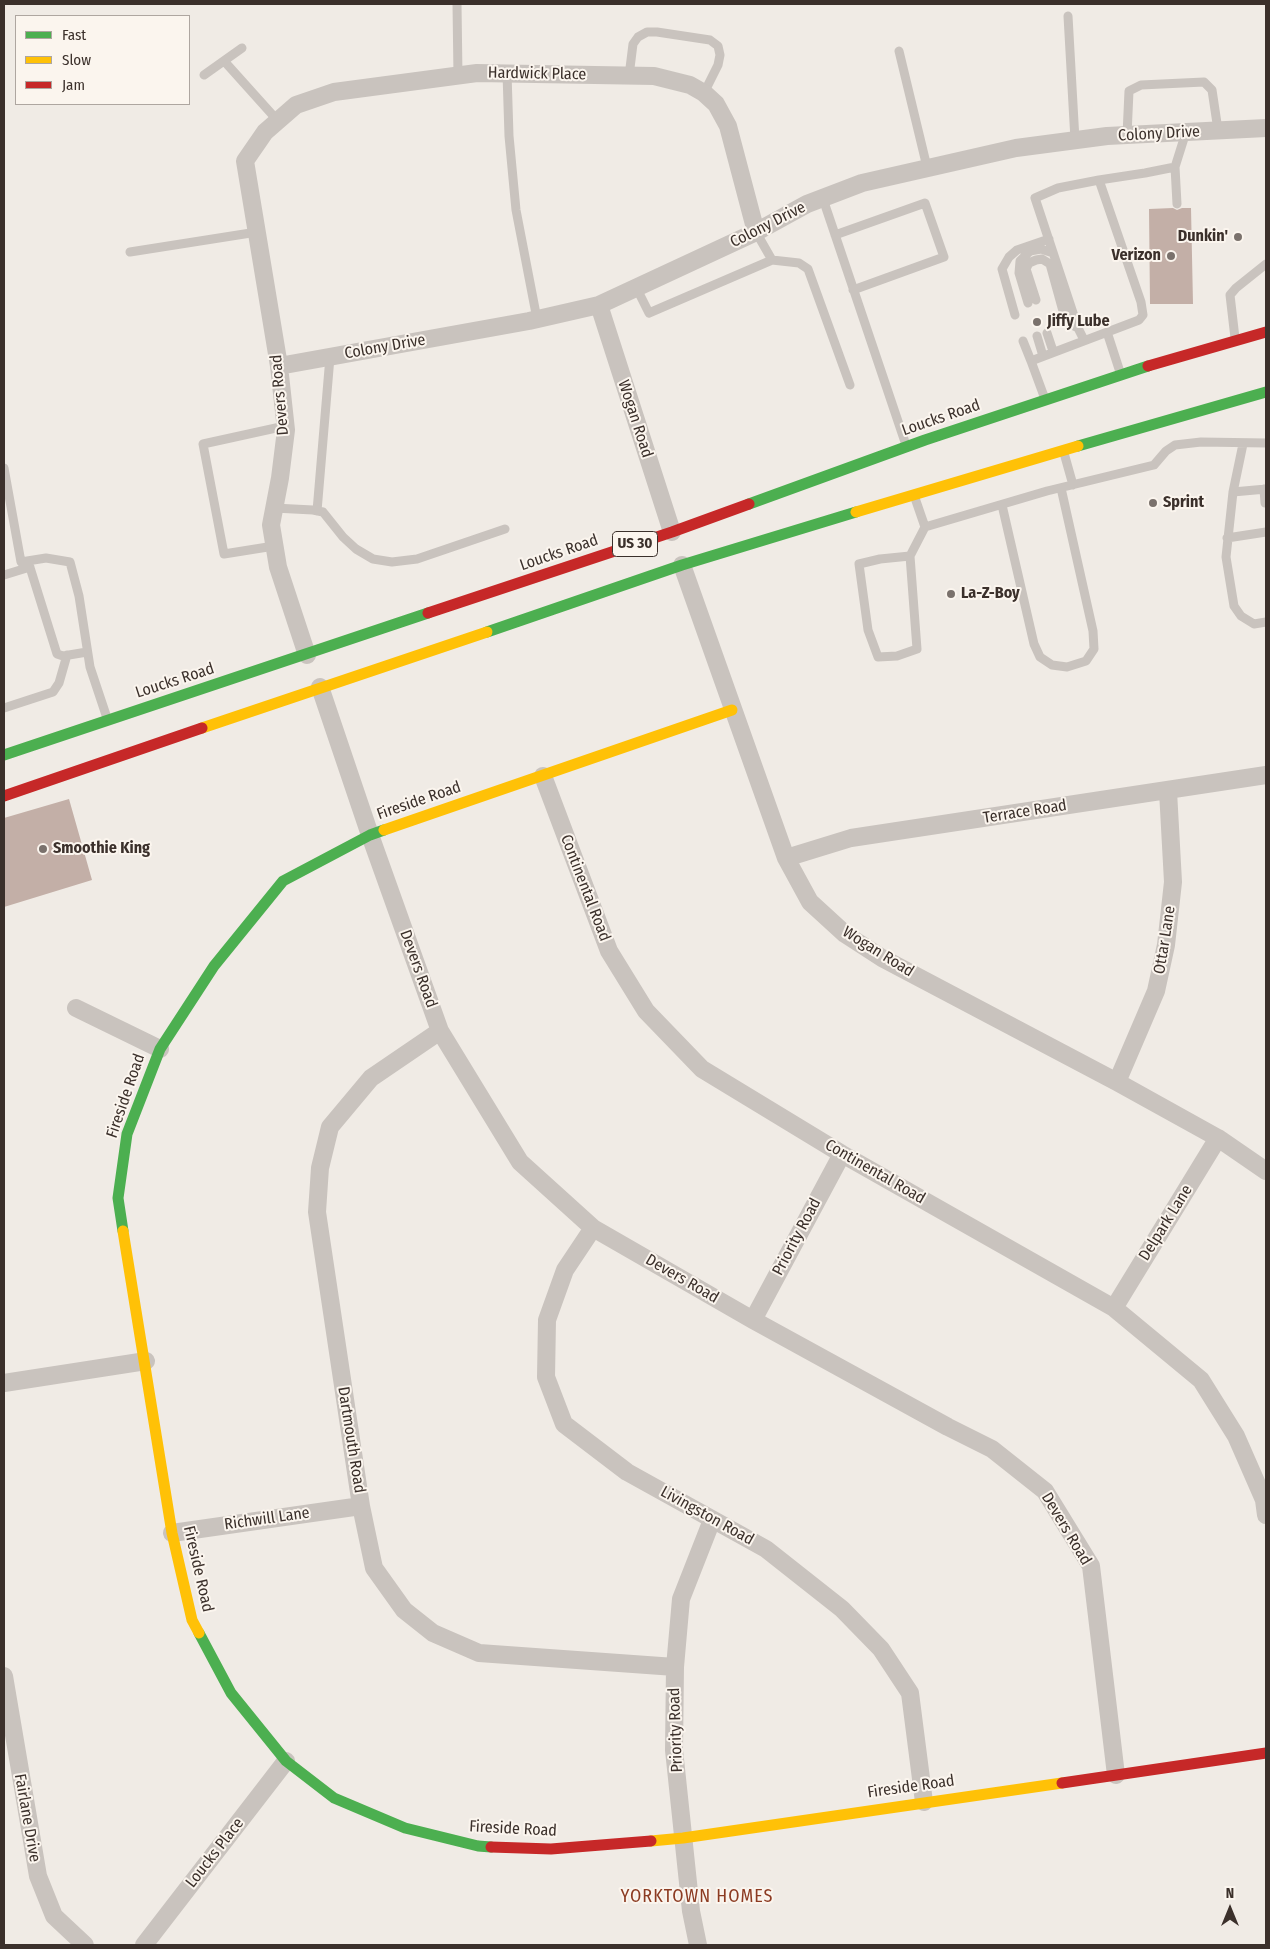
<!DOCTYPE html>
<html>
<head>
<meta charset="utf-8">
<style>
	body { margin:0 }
	#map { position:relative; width:1270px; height:1949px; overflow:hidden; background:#f0ebe5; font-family:"Fira Sans Condensed",sans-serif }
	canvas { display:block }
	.frame { position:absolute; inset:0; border:5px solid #3b302b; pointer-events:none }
	.legend { position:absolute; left:15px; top:15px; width:175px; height:90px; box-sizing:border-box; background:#fbf5ee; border:1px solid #aea6a0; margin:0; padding:6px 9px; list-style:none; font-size:15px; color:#3b302b }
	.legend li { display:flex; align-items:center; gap:10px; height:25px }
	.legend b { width:25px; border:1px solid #aea6a0 }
	.north { position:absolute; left:1205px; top:1884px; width:50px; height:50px; -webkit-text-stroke:4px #fbf5ee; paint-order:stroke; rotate:0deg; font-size:14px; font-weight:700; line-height:20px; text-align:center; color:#3b302b }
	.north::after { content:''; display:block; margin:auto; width:18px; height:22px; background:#3b302b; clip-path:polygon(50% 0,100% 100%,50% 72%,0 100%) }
</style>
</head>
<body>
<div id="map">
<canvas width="1270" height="1949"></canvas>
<div class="frame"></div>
<ul class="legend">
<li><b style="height:6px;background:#4caf50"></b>Fast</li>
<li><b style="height:6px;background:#ffc107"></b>Slow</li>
<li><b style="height:6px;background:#c62828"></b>Jam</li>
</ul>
<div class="north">N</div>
</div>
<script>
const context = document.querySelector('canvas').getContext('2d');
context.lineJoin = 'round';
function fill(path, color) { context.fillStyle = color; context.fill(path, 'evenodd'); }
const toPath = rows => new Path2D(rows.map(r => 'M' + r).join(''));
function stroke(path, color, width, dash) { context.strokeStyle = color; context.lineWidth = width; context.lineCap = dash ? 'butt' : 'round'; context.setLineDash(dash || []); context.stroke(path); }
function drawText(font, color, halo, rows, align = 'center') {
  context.font = font + ' "Fira Sans Condensed",sans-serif'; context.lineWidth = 4; context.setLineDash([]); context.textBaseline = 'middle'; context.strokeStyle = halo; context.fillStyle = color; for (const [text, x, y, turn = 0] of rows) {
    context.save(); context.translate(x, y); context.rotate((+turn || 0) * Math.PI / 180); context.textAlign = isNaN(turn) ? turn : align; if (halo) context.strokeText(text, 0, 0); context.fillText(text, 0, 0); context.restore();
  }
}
const building = toPath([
	[1173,208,1177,210,1182,208,1191,208,1193,304,1150,304,1149,209],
	[69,799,92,880,4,907,4,818]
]);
const lane = toPath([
	[457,4,458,76],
	[1068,16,1075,140],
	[899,51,927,167],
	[225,62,278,121],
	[507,73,509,136,516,210,537,319],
	[204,75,242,48],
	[629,76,633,44,638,37,647,32,657,32,710,40,718,46,720,55,718,65,704,93],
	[1127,135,1129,91,1141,85,1204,82,1212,90,1218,130],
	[1175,167,1177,204],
	[1099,180,1145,173,1175,167,1186,132],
	[823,199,906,445],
	[756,232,772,260],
	[835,235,925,203,944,257,853,290],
	[130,252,257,232],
	[636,287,649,313,772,260,799,263,808,269,850,385],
	[1036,300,1026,269,1029,263,1036,260,1042,259,1050,264,1066,322,1078,328],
	[1028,303,1019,273,1020,261,1030,251,1041,249,1053,253],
	[1015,315,1002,269,1009,257,1017,250,1049,239],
	[1107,332,1120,372],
	[1047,333,1053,351],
	[1037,336,1043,356],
	[1235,338,1230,295,1236,288,1266,264],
	[1023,341,1031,361],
	[1045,399,1031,361,1139,320,1143,315,1141,302,1099,180,1058,188,1035,198,1078,328,1084,340],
	[1243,444,1233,492,1226,557,1234,606,1241,616,1254,624,1266,622],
	[1064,453,1073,485],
	[4,468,21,562,46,558,70,562,79,596,90,667,107,718],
	[1264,489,1265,503],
	[1233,492,1266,489],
	[915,498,925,527,1047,491,1154,465,1166,451,1175,445,1201,442,1266,443],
	[1002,505,1034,644,1040,657,1052,665,1067,667,1086,661,1094,649,1093,631,1061,488],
	[274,508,313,510,323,512,343,537,356,549,373,559,392,562,417,559,505,529],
	[317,511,330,357],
	[1227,538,1266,532],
	[274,546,224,554,203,444,285,426],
	[910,556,880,559,859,564,868,630,878,657,897,656,917,649,910,556,925,527],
	[28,561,57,654,63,656,87,652],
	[4,575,30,567],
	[4,708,53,692,59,683,67,655]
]);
const street = toPath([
	[599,305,672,532],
	[279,366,529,321,599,305,756,232,807,204,862,183,1016,148,1107,136,1266,128],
	[682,565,786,858,810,902,845,934,882,958,1117,1082,1218,1138,1266,1171],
	[307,655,278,567,271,525,280,478,286,430,279,366,245,161,265,132,296,105,334,92,477,73,654,76,690,85,704,93,716,104,728,126,756,232],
	[320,687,370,835,440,1031,520,1162,593,1228,753,1320,948,1427,992,1449,1045,1491,1091,1566,1116,1775],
	[543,776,609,951,646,1011,702,1069,842,1154,1114,1308,1201,1380,1236,1436,1264,1500,1266,1515],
	[786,858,851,838,1266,775],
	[76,1008,160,1049],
	[440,1031,371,1078,330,1127,320,1168,317,1212,361,1506,374,1568,404,1610,433,1633,479,1653,675,1667],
	[1117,1082,1156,991,1166,945,1173,882,1168,791],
	[593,1228,565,1270,547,1320,546,1377,564,1424,627,1472,766,1549,842,1609,881,1649,910,1693,924,1802],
	[1114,1308,1218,1138],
	[753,1320,842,1154],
	[4,1383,146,1361],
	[172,1533,361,1506],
	[4,1676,38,1876,54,1916,85,1945],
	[144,1945,286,1761],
	[698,1945,691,1911,674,1750,675,1667,681,1599,712,1520]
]);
const fast = toPath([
	[1078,446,1266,392],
	[749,504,925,440,1148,366],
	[487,632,682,565,856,512],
	[4,755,428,613],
	[123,1231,118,1198,127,1134,160,1049,214,966,283,881,370,835,384,830],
	[199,1633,231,1693,286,1761,334,1798,405,1828,478,1846,491,1847]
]);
const slow = toPath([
	[856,512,1078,446],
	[202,728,487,632],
	[384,830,732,710],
	[123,1231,172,1533,192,1620,199,1633],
	[651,1841,683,1838,1062,1783]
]);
const jam = toPath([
	[1148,366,1266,332],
	[428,613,672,532,749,504],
	[4,796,202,728],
	[1062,1783,1266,1753],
	[491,1847,551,1849,651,1841]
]);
const markers = [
	[1238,237,5,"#7a716c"],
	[1171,256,5,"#7a716c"],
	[1037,322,5,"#7a716c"],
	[1153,503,5,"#7a716c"],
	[951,594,5,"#7a716c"],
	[43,849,5,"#7a716c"]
];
const shields = [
	[635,544,45]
];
const shieldNames = [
	["US 30",635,544]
];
const streetNames = [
	["Hardwick Place",537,74,1],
	["Colony Drive",1159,134,-3],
	["Colony Drive",768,225,-27],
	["Colony Drive",385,347,-10],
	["Devers Road",280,395,-95],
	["Loucks Road",941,418,-19],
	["Wogan Road",635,419,72],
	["Loucks Road",559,553,-19],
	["Loucks Road",175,681,-18],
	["Fireside Road",419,801,-19],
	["Terrace Road",1025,812,-9],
	["Continental Road",585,888,69],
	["Ottar Lane",1165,940,-81],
	["Wogan Road",878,952,32],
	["Devers Road",418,969,70],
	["Fireside Road",126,1096,-71],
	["Continental Road",875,1172,30],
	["Delpark Lane",1166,1223,-58],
	["Priority Road",797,1237,-62],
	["Devers Road",682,1279,30],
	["Dartmouth Road",351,1440,81],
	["Livingston Road",707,1516,29],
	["Richwill Lane",267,1519,-8],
	["Devers Road",1066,1529,59],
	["Fireside Road",198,1569,77],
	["Priority Road",676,1730,-92],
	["Fireside Road",911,1787,-8],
	["Fairlane Drive",27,1818,80],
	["Fireside Road",513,1829,3],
	["Loucks Place",215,1853,-52]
];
const poiNames = [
	["Dunkin'",1228,237,"right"],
	["Verizon",1161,256,"right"],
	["Jiffy Lube",1047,322],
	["Sprint",1163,503],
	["La-Z-Boy",961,594],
	["Smoothie King",53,849]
];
const neighbourhoodNames = [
	["YORKTOWN HOMES",697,1897]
];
fill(building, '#c3afa7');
stroke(lane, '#c9c3be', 9);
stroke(street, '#c9c3be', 18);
stroke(fast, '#4caf50', 11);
stroke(slow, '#ffc107', 11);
stroke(jam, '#c62828', 11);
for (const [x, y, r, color] of markers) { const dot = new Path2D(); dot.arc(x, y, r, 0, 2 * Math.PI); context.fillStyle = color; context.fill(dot); stroke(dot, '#fbf5ee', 2); }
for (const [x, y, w] of shields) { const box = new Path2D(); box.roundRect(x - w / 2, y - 12.5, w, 25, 4); context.fillStyle = '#fbf5ee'; context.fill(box); stroke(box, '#3b302b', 1); }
drawText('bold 15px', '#3b302b', null, shieldNames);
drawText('16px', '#3b302b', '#fbf5ee', streetNames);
drawText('bold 16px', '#3b302b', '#fbf5ee', poiNames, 'left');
context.letterSpacing = '1px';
drawText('18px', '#8c3b22', '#fbf5ee', neighbourhoodNames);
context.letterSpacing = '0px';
</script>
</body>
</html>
